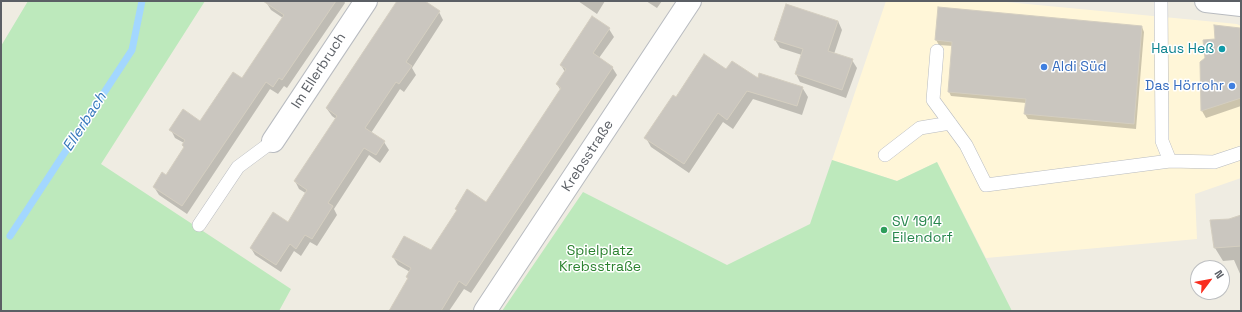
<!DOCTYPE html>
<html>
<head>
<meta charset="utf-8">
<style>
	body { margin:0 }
	#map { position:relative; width:1242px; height:312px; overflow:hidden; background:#efece2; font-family:"Space Grotesk",sans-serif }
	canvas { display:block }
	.frame { position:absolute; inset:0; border:2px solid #5b5f65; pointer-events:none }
	.north { position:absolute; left:1190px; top:260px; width:40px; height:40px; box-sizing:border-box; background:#fff; border:1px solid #bdbfc1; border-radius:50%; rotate:58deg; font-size:11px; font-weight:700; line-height:16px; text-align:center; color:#5b5f65 }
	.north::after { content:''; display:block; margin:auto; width:14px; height:18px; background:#f92e1f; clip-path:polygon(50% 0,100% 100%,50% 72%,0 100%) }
</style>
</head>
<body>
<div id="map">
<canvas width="1242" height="312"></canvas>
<div class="frame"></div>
<div class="north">N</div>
</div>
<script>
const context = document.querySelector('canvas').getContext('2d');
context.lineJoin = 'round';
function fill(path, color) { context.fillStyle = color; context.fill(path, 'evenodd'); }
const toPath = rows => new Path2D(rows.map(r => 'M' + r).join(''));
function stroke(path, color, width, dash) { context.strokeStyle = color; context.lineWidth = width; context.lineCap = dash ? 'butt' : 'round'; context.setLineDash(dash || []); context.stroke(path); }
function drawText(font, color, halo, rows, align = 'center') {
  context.font = font + ' "Space Grotesk",sans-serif'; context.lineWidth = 3; context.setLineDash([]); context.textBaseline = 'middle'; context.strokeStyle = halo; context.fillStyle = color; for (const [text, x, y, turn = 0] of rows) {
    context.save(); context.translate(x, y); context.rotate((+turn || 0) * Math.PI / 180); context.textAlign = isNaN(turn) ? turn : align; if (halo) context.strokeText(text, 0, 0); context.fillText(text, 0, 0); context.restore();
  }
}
const commercial = toPath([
	[886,1,996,1,1237,24,1241,26,1241,178,1195,194,1197,239,986,258,937,162,897,181,832,160]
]);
const green = toPath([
	[28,1,205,1,101,164,291,289,279,311,1,311,1,46],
	[832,160,897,181,937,162,1012,311,502,311,583,192,727,265,810,224]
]);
const shadow = toPath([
	[267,1,344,1,345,3,287,88,284,86,278,94,270,89,187,214,159,195,154,187,166,176,185,148,183,145,184,143,175,138,171,130,200,122,242,79,283,18,271,10,266,2],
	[399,1,423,1,439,12,443,20,412,68,416,75,404,92,400,89,371,133,384,142,389,150,380,163,369,155,334,209,337,215,317,246,310,242,301,256,294,251,281,272,255,255,251,248,288,223,307,194,299,189,295,181,336,119,332,116,327,109],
	[578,1,605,1,597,14],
	[646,1,662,1,657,8],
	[939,8,1142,27,1144,32,1136,129,1028,119,1025,114,1026,103,951,96,949,92,953,46,939,45,936,40],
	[838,21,842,30,834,54,852,60,857,68,846,98,800,82,796,74,802,55,780,48,775,40],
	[609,29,614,37,599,58,612,67,617,75,471,293,464,289,449,311,390,311,409,280,407,277,410,272,398,265,393,257,431,252,457,211,456,209,487,203,561,91,557,84,565,72,561,65],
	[1239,29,1241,32,1241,106,1206,118,1202,111,1201,62,1206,59,1216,39],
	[726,71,758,80,802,87,808,97,802,115,753,99,733,129,723,122,689,173,651,147,646,138,676,99],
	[1241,216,1241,276,1234,260,1223,261,1215,248,1229,220]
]);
const stream = toPath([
	[10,236,132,50,142,1]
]);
const building = toPath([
	[263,1,336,1,282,80,279,78,273,87,266,82,182,206,153,187,162,172,166,175,184,147,182,145,185,140,169,130,183,109,200,121,233,72,242,78,284,15,263,1],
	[397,1,425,1,440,11,406,62,412,66,399,84,396,82,365,128,385,141,376,155,364,148,328,203,333,206,312,239,305,235,296,249,290,244,276,265,250,248,273,212,288,222,307,190,294,181,337,116,326,108,397,1],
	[786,4,838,21,828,51,853,59,842,90,795,74,803,49,774,40,786,4],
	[938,7,1142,26,1134,124,1024,114,1026,99,948,92,952,42,935,40,938,7],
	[592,16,610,28,593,53,613,67,466,286,459,281,441,311,389,311,408,278,406,277,411,268,392,257,404,236,431,250,457,210,455,209,467,189,486,202,561,88,556,84,566,69,560,65,592,16],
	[1214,25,1240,28,1241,98,1201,111,1200,62,1205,58,1203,40,1215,39,1214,25],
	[704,54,726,69,732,61,758,78,759,73,803,87,797,106,747,91,727,120,718,113,684,164,644,138,673,95,676,97,704,54],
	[1241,215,1241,246,1214,248,1210,220,1229,219,1241,215]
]);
const service = toPath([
	[1161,1,1162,141,1170,161],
	[937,51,933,100,966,145,986,185,1170,161,1214,162,1241,153],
	[885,155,920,128,950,123],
	[199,225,238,167,273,141]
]);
const minor = toPath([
	[1206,1,1241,5],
	[273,141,366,1],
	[485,311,690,1]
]);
const markers = [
	[1222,49,4,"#0f9aa8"],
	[1044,67,4,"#3f7fe0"],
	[1232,86,4,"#3f7fe0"],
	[884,230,4,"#2e9e5b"]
];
const cultureNames = [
	["Haus Heß",1214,49]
];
const shopNames = [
	["Aldi Süd",1052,67],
	["Das Hörrohr",1224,86,"right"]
];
const streetNames = [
	["Im Ellerbruch",319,71,-57],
	["Krebsstraße",588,156,-57]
];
const leisureNames = [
	["SV 1914",892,222],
	["Eilendorf",892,238]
];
const parkNames = [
	["Spielplatz",600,251],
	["Krebsstraße",600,267]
];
const waterNames = [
	["Ellerbach",85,122,-57]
];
fill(commercial, '#fff6d8');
fill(green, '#bde9bc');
fill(shadow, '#0003');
stroke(stream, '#a3d7ff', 7);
fill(building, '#cac6bf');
stroke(building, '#d4cec0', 1);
stroke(service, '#b8bbc0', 14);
stroke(minor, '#b8bbc0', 24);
stroke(service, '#fff', 13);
stroke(minor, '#fff', 22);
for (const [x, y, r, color] of markers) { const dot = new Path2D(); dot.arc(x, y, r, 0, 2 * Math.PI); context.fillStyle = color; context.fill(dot); stroke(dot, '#fff', 1.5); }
drawText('14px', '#0d838f', '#fff', cultureNames, 'right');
drawText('14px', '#366cbe', '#fff', shopNames, 'left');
drawText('14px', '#5b5f65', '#fff', streetNames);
drawText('14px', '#27864d', '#fff', leisureNames, 'left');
drawText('14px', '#2c8330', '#fff', parkNames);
drawText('italic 15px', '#3678bb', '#fff', waterNames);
</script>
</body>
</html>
